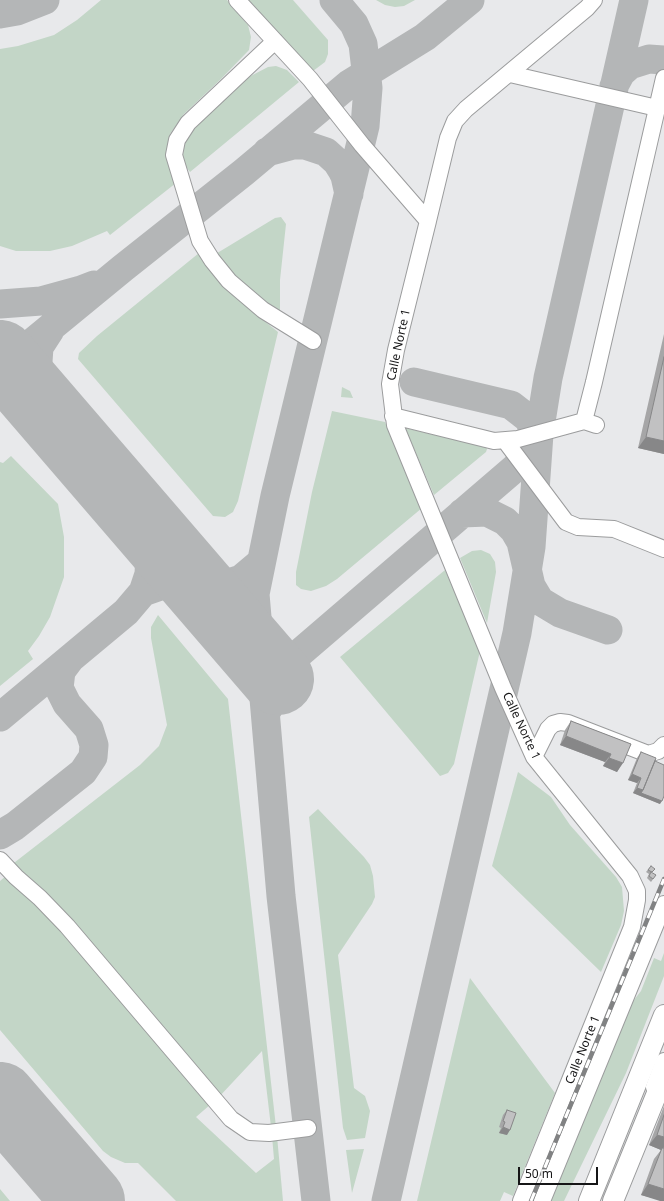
<!DOCTYPE html>
<html>
<head>
<meta charset="utf-8">
<style>
	body { margin:0 }
	#map { position:relative; width:664px; height:1201px; overflow:hidden; background:#e8e9eb; font-family:"Noto Sans",sans-serif }
	canvas { display:block }
	.scale { position:absolute; left:518px; top:1167px; width:80px; height:18px; box-sizing:border-box; border:2px solid #161617; border-top:0; padding-left:5px; font-size:12px; line-height:14px; white-space:nowrap; color:#161617; -webkit-text-stroke:3px #fff; paint-order:stroke }
</style>
</head>
<body>
<div id="map">
<canvas width="664" height="1201"></canvas>
<div class="scale">50 m</div>
</div>
<script>
const context = document.querySelector('canvas').getContext('2d');
context.lineJoin = 'round';
function fill(path, color) { context.fillStyle = color; context.fill(path, 'evenodd'); }
const toPath = rows => new Path2D(rows.map(r => 'M' + r).join(''));
function stroke(path, color, width, dash) { context.strokeStyle = color; context.lineWidth = width; context.lineCap = dash ? 'butt' : 'round'; context.setLineDash(dash || []); context.stroke(path); }
function drawText(font, color, halo, rows, align = 'center') {
  context.font = font + ' "Noto Sans",sans-serif'; context.lineWidth = 3; context.setLineDash([]); context.textBaseline = 'middle'; context.strokeStyle = halo; context.fillStyle = color; for (const [text, x, y, turn = 0] of rows) {
    context.save(); context.translate(x, y); context.rotate((+turn || 0) * Math.PI / 180); context.textAlign = isNaN(turn) ? turn : align; if (halo) context.strokeText(text, 0, 0); context.fillText(text, 0, 0); context.restore();
  }
}
const green = toPath([
	[101,0,227,0,248,25,251,37,249,50,221,79,184,114,170,134,168,154,176,183,110,235,107,231,72,246,50,251,16,251,0,246,0,49,18,46,54,35,77,20],
	[246,0,293,0,328,40,328,54,325,62,313,71],
	[376,0,415,0,404,6,395,7,385,5],
	[276,66,287,70,299,82,190,172,186,167,183,155,185,140,194,127,243,80,268,67],
	[281,217,286,224,280,280,280,314,241,282,214,255,275,218],
	[199,253,224,285,236,298,278,332,238,501,233,512,225,517,213,516,78,359,79,353,97,336],
	[342,387,350,391,353,398,341,397],
	[332,411,385,422,422,508,337,579,326,586,311,591,301,589,296,585,296,572,312,492],
	[405,428,486,447,487,449,486,452,434,495],
	[11,456,58,504,64,537,64,577,50,617,39,636,28,651,33,659,0,686,0,462,3,463],
	[481,550,490,554,495,562,496,572,487,623,460,558,472,551],
	[445,570,480,651,454,764,448,773,440,776,340,657],
	[158,615,228,699,276,1127,271,1127,262,1051,218,1098,10,866,140,765,159,746,167,725,151,638,151,627],
	[518,772,551,797,570,825,616,877,622,887,624,911,621,925,601,972,492,866],
	[318,809,364,857,370,865,373,876,375,897,372,904,338,955,354,1088,365,1096,370,1111,365,1138,347,1140,343,1128,309,817],
	[7,875,44,911,211,1104,196,1117,256,1173,274,1159,272,1136,277,1136,283,1201,176,1201,138,1163,125,1163,111,1157,103,1151,0,1030,0,881],
	[664,953,664,976,626,1073,564,1201,551,1201,582,1124,619,1019,641,991,654,958,661,961],
	[470,978,555,1093,513,1196,504,1192,500,1201,417,1201],
	[364,1149,352,1193,346,1150],
	[0,1189,10,1201,0,1201]
]);
const taxiway = toPath([
	[0,14,17,11,45,0],
	[614,86,621,73,630,65,649,59,664,60],
	[267,152,293,145,305,145,326,152,337,162,342,170,345,176,349,194],
	[0,304,41,301,81,290,94,285],
	[50,330,39,347,37,376,43,400,65,431],
	[0,369,123,268,244,172,349,84,425,37,470,0],
	[414,382,511,405,529,419,535,435],
	[0,391,24,397,52,419],
	[462,513,487,512,505,521,514,530,521,542,531,586,540,601,560,613,608,630],
	[179,563,199,579,214,585,222,585,241,579,260,563],
	[143,592,163,585,175,584,191,586,199,591,235,633,250,657,256,672],
	[268,709,274,687,278,679,295,657,515,468,530,450,537,435],
	[0,717,126,612,143,592,149,574,150,554,140,522,130,507],
	[0,835,15,826,83,772,93,757,94,745,89,729,67,704,59,688,61,671,70,659],
	[316,1201,281,896,255,594,275,496,365,126,368,88,363,44,354,24,334,0],
	[386,1201,517,633,531,547,539,434,548,378,634,0]
]);
const runway = toPath([
	[0,356,278,679],
	[0,1098,89,1201]
]);
const minor = toPath([
	[237,0,310,79,362,145,428,221,448,138,455,121,466,109,587,8,594,0],
	[275,41,188,123,177,140,174,155,200,241,212,260,229,281,263,310,313,341],
	[510,74,657,108],
	[428,221,396,350,390,384,395,425,503,688,534,757,630,876,637,891,637,900,632,927,521,1201],
	[393,416,494,441,518,439,584,421,596,425],
	[584,421,594,382,664,78],
	[506,442,566,522,578,527,614,529,664,549],
	[534,757,548,729,553,724,560,722,568,723,648,754,658,751,664,745],
	[0,860,16,877,40,898,67,926,231,1119,250,1132,269,1133,308,1128],
	[654,1087,664,1061],
	[542,1201,664,904]
]);
const major = toPath([
	[589,1201,664,1015],
	[613,1201,664,1076]
]);
const rail = toPath([
	[531,1201,664,879]
]);
const wall = toPath([
	[664,334,664,454,638,448],
	[571,721,631,744,617,772,603,766,605,762,560,745,565,730],
	[641,752,655,761,660,804,633,793,637,783,628,780,637,758],
	[651,866,652,873,656,875,651,882,647,878,649,874,646,872],
	[664,1106,664,1201,641,1195,654,1159,661,1150,649,1145],
	[507,1110,507,1135,499,1133,501,1128,499,1127,503,1115]
]);
const shadedWall = toPath([
	[646,437,664,441,664,454,638,448],
	[566,736,611,754,605,762,560,745],
	[609,758,623,763,617,772,603,766],
	[632,774,641,778,637,783,628,780],
	[637,788,643,790,662,801,660,804,633,793],
	[503,1127,510,1130,507,1135,499,1133],
	[657,1135,664,1137,664,1147,662,1150,662,1148,661,1150,649,1145],
	[648,1184,664,1189,664,1201,660,1201,641,1195]
]);
const building = toPath([
	[664,357,664,441,646,437,664,357],
	[571,721,631,744,623,763,609,758,611,754,566,736,571,721],
	[641,752,656,758,643,790,637,788,641,778,632,774,641,752],
	[655,761,664,765,664,796,662,801,641,793,643,790,655,761],
	[651,866,655,869,652,872,648,870,651,866],
	[651,872,656,875,653,879,649,876,651,872],
	[507,1110,516,1113,510,1130,503,1127,505,1122,503,1121,507,1110],
	[664,1115,664,1137,657,1135,664,1115],
	[662,1148,664,1148,664,1189,648,1184,662,1148]
]);
const streetNames = [
	["Calle Norte 1",399,345,-78],
	["Calle Norte 1",521,726,65],
	["Calle Norte 1",583,1050,-68]
];
fill(green, '#c3d6c7');
stroke(taxiway, '#b4b6b7', 29);
stroke(runway, '#b4b6b7', 72);
stroke(minor, '#9b9c9d', 18);
stroke(major, '#9b9c9d', 22);
stroke(minor, '#fff', 16);
stroke(major, '#fff', 20);
stroke(rail, '#818283', 4.5);
stroke(rail, '#fff', 3, [9]);
fill(wall, '#a6a6a7');
fill(shadedWall, '#878788');
fill(building, '#c1c1c2');
stroke(building, '#878788', 1);
drawText('12px', '#161617', '#fff', streetNames);
</script>
</body>
</html>
